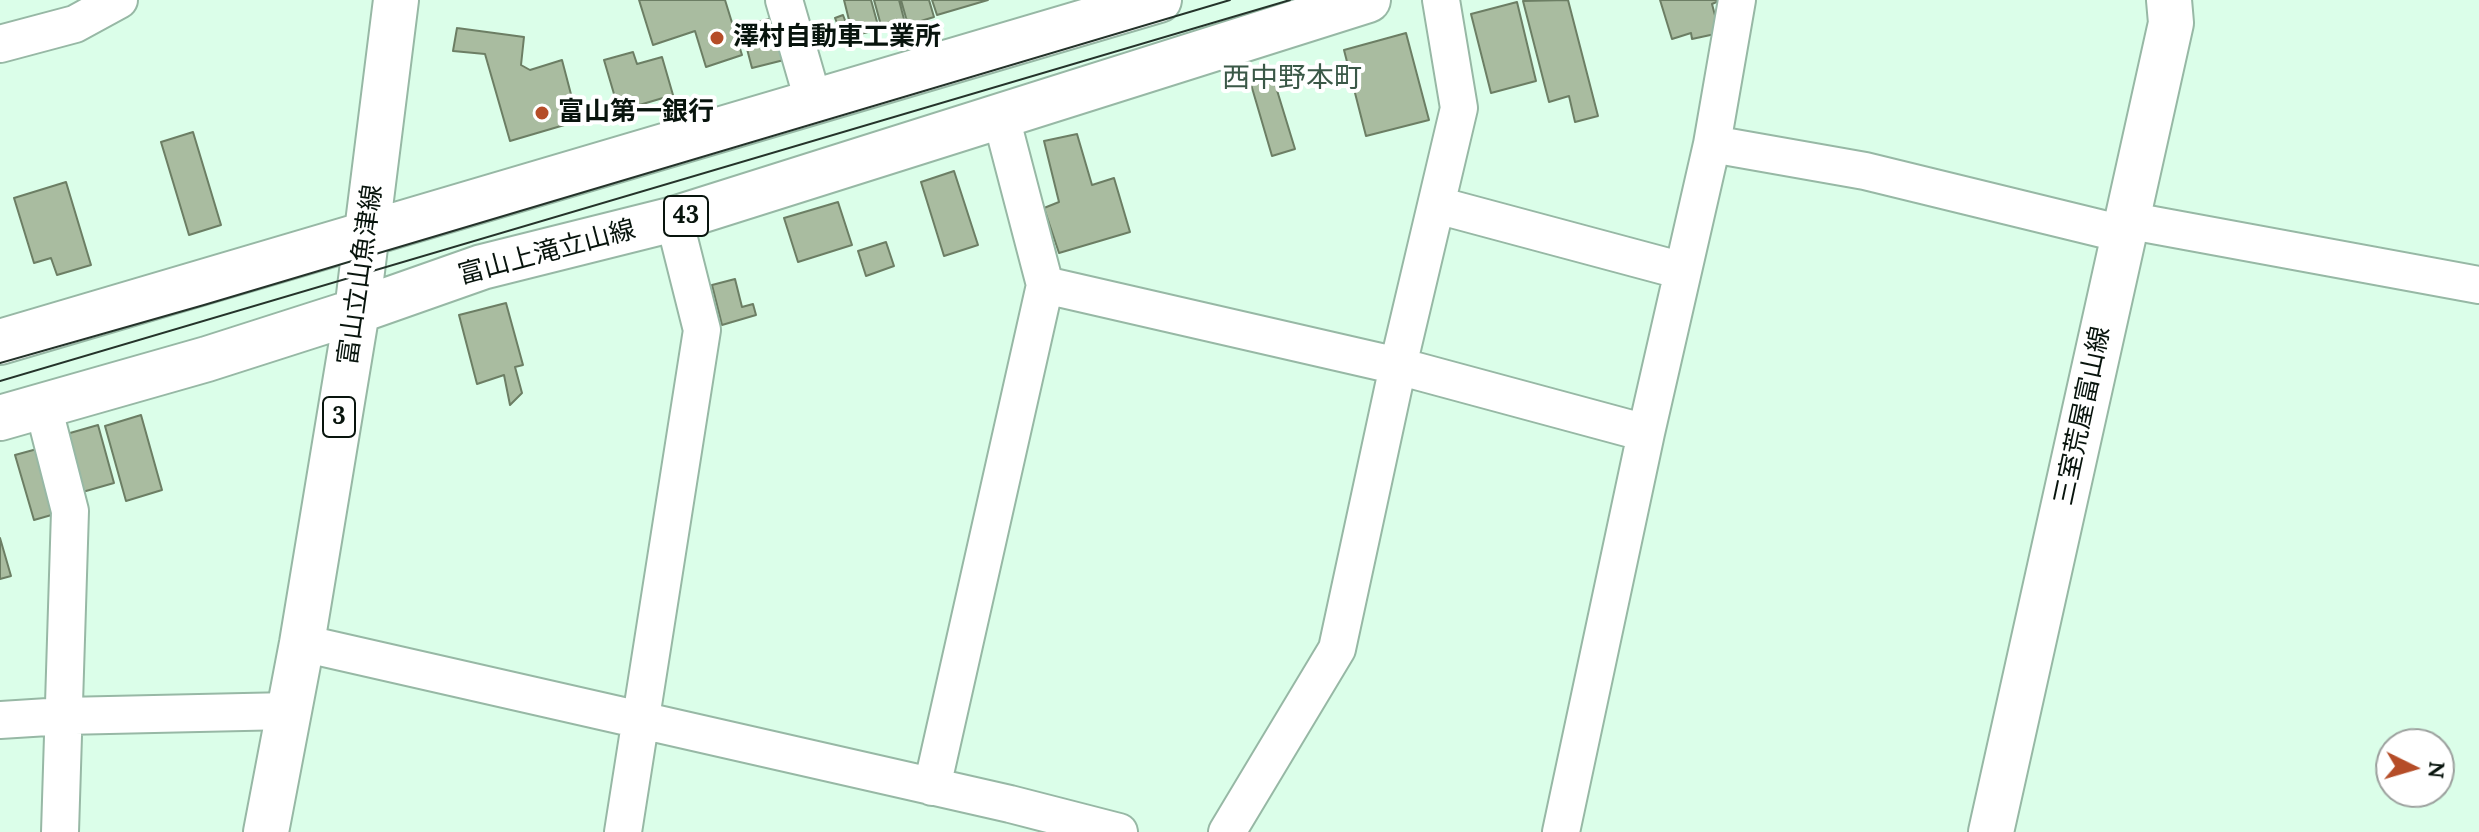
<!DOCTYPE html>
<html>
<head>
<meta charset="utf-8">
<style>
	body { margin:0 }
	#map { position:relative; width:2479px; height:832px; overflow:hidden; background:#dbfee9; font-family:Lora,serif }
	canvas { display:block }
	.north { position:absolute; left:2375px; top:728px; width:80px; height:80px; box-sizing:border-box; background:#fff; border:2px solid #9ca19e; border-radius:50%; rotate:95deg; font-size:22px; font-weight:700; line-height:32px; text-align:center; color:#08140d }
	.north::after { content:''; display:block; margin:auto; width:28px; height:36px; background:#b54d28; clip-path:polygon(50% 0,100% 100%,50% 72%,0 100%) }
</style>
</head>
<body>
<div id="map">
<canvas width="2479" height="832"></canvas>
<div class="north">N</div>
</div>
<script>
const context = document.querySelector('canvas').getContext('2d');
context.lineJoin = 'round';
function fill(path, color) { context.fillStyle = color; context.fill(path, 'evenodd'); }
const toPath = rows => new Path2D(rows.map(r => 'M' + r).join(''));
function stroke(path, color, width, dash) { context.strokeStyle = color; context.lineWidth = width; context.lineCap = dash ? 'butt' : 'round'; context.setLineDash(dash || []); context.stroke(path); }
function drawText(font, color, halo, rows, align = 'center') {
  context.font = font + ' Lora,"Noto Sans JP",serif'; context.lineWidth = 8; context.setLineDash([]); context.textBaseline = 'middle'; context.strokeStyle = halo; context.fillStyle = color; for (const [text, x, y, turn = 0] of rows) {
    context.save(); context.translate(x, y); context.rotate((+turn || 0) * Math.PI / 180); context.textAlign = isNaN(turn) ? turn : align; if (halo) context.strokeText(text, 0, 0); context.fillText(text, 0, 0); context.restore();
  }
}
const building = toPath([
	[639,0,725,0,742,55,706,67,695,31,653,45,639,0],
	[844,0,871,0,879,29,853,36,844,0],
	[874,0,899,0,905,23,882,29,874,0],
	[901,0,929,0,934,17,908,25,901,0],
	[932,0,988,0,937,15,932,0],
	[1568,0,1598,116,1575,122,1569,96,1549,102,1523,1,1568,0],
	[1660,0,1721,0,1712,4,1717,23,1714,27,1715,34,1692,39,1691,33,1672,39,1660,0],
	[1517,2,1536,81,1491,93,1471,14,1517,2],
	[843,15,851,36,843,38,835,18,843,15],
	[773,18,784,60,752,68,741,26,773,18],
	[457,28,524,37,521,65,530,70,562,60,578,121,510,141,485,54,453,51,457,28],
	[1406,33,1429,120,1366,136,1344,50,1406,33],
	[633,52,637,64,662,57,673,95,619,111,604,60,633,52],
	[1272,74,1295,149,1272,156,1250,81,1272,74],
	[193,132,221,225,189,235,161,142,193,132],
	[1077,134,1092,185,1114,178,1130,232,1059,253,1044,208,1059,202,1044,141,1077,134],
	[954,171,978,245,944,256,921,182,954,171],
	[66,182,91,265,57,275,51,258,34,263,14,198,66,182],
	[838,202,852,245,798,262,784,218,838,202],
	[886,242,894,266,866,276,858,251,886,242],
	[735,279,742,307,753,304,756,315,722,325,712,285,735,279],
	[506,303,523,365,515,367,522,393,510,405,504,375,477,384,459,315,506,303],
	[141,415,162,490,126,501,105,426,141,415],
	[98,425,114,483,79,493,63,435,98,425],
	[37,449,55,514,34,520,15,455,37,449],
	[0,538,11,576,0,579,0,538]
]);
const street = toPath([
	[784,0,813,100],
	[0,44,75,24,119,0],
	[1712,144,1865,171,2123,234],
	[1437,205,1683,271],
	[2126,220,2479,285],
	[1045,285,1398,366,1646,433],
	[43,406,70,511,60,832],
	[302,643,1010,804,1119,832],
	[0,720,64,716,289,711],
	[932,787,1045,285,1001,117],
	[623,832,702,330,674,219],
	[1227,832,1337,649,1398,366,1459,108,1441,0],
	[1561,832,1646,433,1712,144,1737,0]
]);
const secondary = toPath([
	[1991,832,2171,23,2169,0]
]);
const primary = toPath([
	[0,342,1159,0],
	[0,418,207,359,357,311,482,267,674,219,1368,0],
	[266,832,302,643,357,311,396,0]
]);
const tram = toPath([
	[0,363,204,305,1230,0],
	[0,381,1290,0]
]);
const markers = [
	[717,38,8,"#b54d28"],
	[542,113,8,"#b54d28"]
];
const shields = [
	[686,216,44],
	[339,417,32]
];
const shieldNames = [
	["43",686,216],
	["3",339,417]
];
const poiNames = [
	["澤村自動車工業所",733,38],
	["富山第一銀行",558,113]
];
const streetNames = [
	["富山上滝立山線",547,253,-15],
	["富山立山魚津線",361,275,-82],
	["三室荒屋富山線",2083,416,-78]
];
const neighbourhoodNames = [
	["西中野本町",1292,79]
];
fill(building, '#a9bca0');
stroke(building, '#6c7e64', 2);
stroke(street, '#97b8a5', 40);
stroke(secondary, '#97b8a5', 48);
stroke(primary, '#97b8a5', 48);
stroke(street, '#fff', 36);
stroke(secondary, '#fff', 44);
stroke(primary, '#fff', 44);
stroke(tram, '#24332a', 2);
for (const [x, y, r, color] of markers) { const dot = new Path2D(); dot.arc(x, y, r, 0, 2 * Math.PI); context.fillStyle = color; context.fill(dot); stroke(dot, '#fff', 3); }
for (const [x, y, w] of shields) { const box = new Path2D(); box.roundRect(x - w / 2, y - 20, w, 40, 6); context.fillStyle = '#fff'; context.fill(box); stroke(box, '#08140d', 2); }
drawText('bold 24px', '#08140d', null, shieldNames);
drawText('bold 26px', '#08140d', '#fff', poiNames, 'left');
drawText('26px', '#08140d', '#fff', streetNames);
drawText('28px', '#3a5847', '#fff', neighbourhoodNames);
</script>
</body>
</html>
